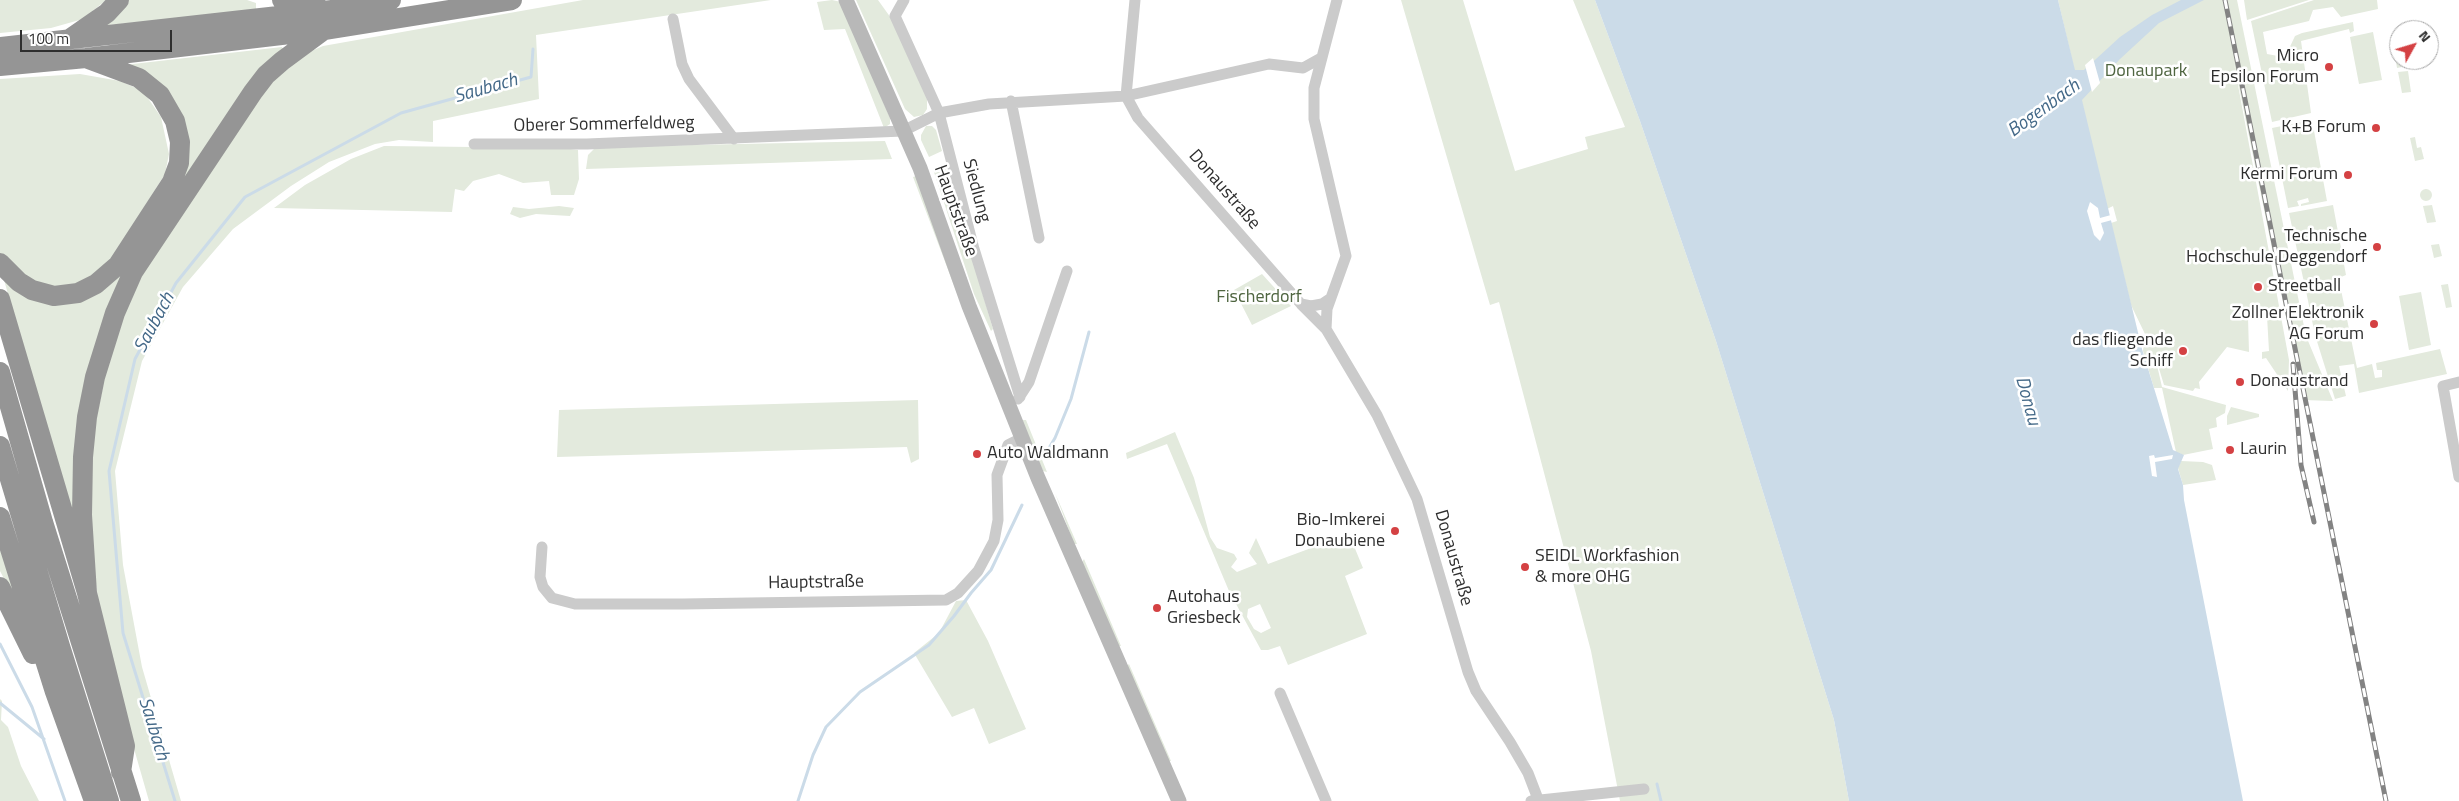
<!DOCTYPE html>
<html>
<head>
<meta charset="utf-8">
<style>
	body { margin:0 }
	#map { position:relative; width:2459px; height:801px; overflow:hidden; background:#fff; font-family:"Titillium Web",sans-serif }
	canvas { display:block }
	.north { position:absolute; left:2389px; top:20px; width:50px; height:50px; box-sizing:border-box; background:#fff; border:1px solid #ababab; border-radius:50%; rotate:51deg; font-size:14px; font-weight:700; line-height:20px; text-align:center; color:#2e2e2e }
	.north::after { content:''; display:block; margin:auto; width:18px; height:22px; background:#d44143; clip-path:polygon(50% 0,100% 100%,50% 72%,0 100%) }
	.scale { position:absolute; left:20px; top:30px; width:152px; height:22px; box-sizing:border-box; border:2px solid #2e2e2e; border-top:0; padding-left:6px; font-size:15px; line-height:18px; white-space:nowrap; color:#2e2e2e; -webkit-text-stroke:4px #fff; paint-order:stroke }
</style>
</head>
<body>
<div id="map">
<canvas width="2459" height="801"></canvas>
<div class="north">N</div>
<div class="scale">100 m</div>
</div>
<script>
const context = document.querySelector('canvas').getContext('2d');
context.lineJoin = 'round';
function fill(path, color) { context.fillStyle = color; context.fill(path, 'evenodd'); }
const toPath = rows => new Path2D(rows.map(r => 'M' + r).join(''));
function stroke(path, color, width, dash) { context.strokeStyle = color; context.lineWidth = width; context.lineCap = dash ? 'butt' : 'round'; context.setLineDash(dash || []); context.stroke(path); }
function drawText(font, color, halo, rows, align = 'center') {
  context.font = font + ' "Titillium Web",sans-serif'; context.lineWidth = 5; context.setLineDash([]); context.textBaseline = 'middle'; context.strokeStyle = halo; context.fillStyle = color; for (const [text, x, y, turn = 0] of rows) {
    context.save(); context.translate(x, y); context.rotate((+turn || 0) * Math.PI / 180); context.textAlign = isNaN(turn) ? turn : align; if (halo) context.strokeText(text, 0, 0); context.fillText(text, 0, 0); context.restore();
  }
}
const green = toPath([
	[0,0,106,0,83,19,51,28,0,33],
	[124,0,247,0,256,3,256,10,100,26],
	[583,0,771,0,536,35,539,99,433,121,433,142,399,140,375,144,329,162,291,186,233,229,183,287,142,361,115,471,123,565,142,667,181,801,149,801,114,679,101,621,90,539,89,446,117,326,139,278,267,84,295,58,323,46],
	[832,0,841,2,890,118,890,124,884,128,845,29,824,30,817,2],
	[856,0,878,0,901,32,927,99,927,109,923,115,914,117,905,109],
	[1401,0,1463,0,1515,171,1588,149,1585,137,1625,127,1573,0,1595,0,1640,121,1716,341,1834,720,1849,801,1620,801,1591,651,1499,302,1490,305],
	[2058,0,2237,0,2306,336,2333,401,2303,400,2233,58,2289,360,2288,391,2266,358,2262,359,2262,352,2269,351,2267,316,2248,317,2249,352,2227,347,2199,382,2200,389,2195,388,2193,391,2164,385,2154,352,2162,387,2226,405,2225,413,2216,418,2217,427,2209,429,2213,449,2183,455,2176,452,2162,388,2154,388,2143,351,2145,334,2131,305,2111,223,2117,221,2113,206,2107,209],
	[2244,0,2309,0,2247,20],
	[2314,0,2377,0,2378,9,2341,17,2333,7,2313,10,2309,21,2263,32,2267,54,2278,56,2288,51,2295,36,2302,33,2353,22,2354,31,2350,33,2349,29,2301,41,2311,113,2272,122,2251,21],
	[2373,32,2382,80,2359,84,2350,37],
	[2399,41,2399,60,2406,60,2407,66,2397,68,2393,43],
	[282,47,283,49,127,273,74,524,4,280,56,302,123,267,182,139,124,65],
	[2408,71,2411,92,2402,93,2398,72],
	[80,74,120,81,143,91,161,117,169,154,165,174,110,262,90,279,63,288,35,284,0,254,0,79],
	[2312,120,2327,201,2301,206,2301,204,2309,202,2308,198,2297,201,2299,206,2288,208,2272,128],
	[926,126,932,126,936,130,942,151,929,157,921,140,921,135],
	[2415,137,2417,148,2421,147,2424,159,2415,161,2410,138],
	[885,141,892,159,586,169,588,155,596,147],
	[384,146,563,148,578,150,579,179,574,195,551,195,549,181,523,183,499,174,473,181,464,191,455,189,452,212,274,208,305,185,351,159],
	[944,163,993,329,991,331,974,294,933,169],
	[916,176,958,296,913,177],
	'2420 195a6 6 0 1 1 12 0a6 6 0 1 1-12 0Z',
	[2333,205,2346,275,2341,277,2340,280,2317,285,2323,283,2323,281,2313,282,2313,285,2305,287,2289,213],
	[2432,205,2436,222,2427,223,2423,206],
	[559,206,574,208,570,216,536,214,520,218,510,214,513,207,529,209],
	[2439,244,2442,256,2434,258,2431,245],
	[1262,274,1291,306,1252,325,1234,290],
	[2448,284,2452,307,2446,308,2441,285],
	[2340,285,2357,368,2372,364,2375,378,2382,377,2382,370,2377,370,2376,363,2440,349,2447,374,2359,393,2354,364,2339,366,2346,396,2335,399,2315,335,2306,291],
	[2421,292,2431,345,2409,350,2399,296],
	[918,400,919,459,911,463,907,447,557,457,559,410],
	[2231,407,2259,414,2259,417,2227,425,2227,416],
	[1022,420,1026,420,1047,472,1043,471],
	[1175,432,1194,478,1210,537,1217,548,1234,554,1237,559,1231,567,1237,572,1257,564,1249,553,1256,538,1268,564,1349,534,1363,568,1345,576,1367,634,1288,665,1280,646,1268,650,1261,650,1229,591,1167,444,1127,459,1126,453],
	[1260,604,1271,628,1261,633,1254,629,1247,617,1248,609],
	[2181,461,2203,462,2212,465,2216,480,2183,485,2178,468],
	[1055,493,1077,544,1074,544],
	[0,544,19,607,0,571],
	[1084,559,1121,646,1119,646,1082,562],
	[966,600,988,641,1026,729,989,744,974,708,952,717,914,653,939,633,956,601],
	[1129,664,1171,761,1168,761,1127,666],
	[0,699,2,701,1,720,8,727,21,766,39,801,0,801]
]);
const water = toPath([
	[1595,0,2058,0,2075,70,2084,70,2120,37,2152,15,2181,0,2204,0,2159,23,2120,59,2082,100,2142,349,2173,450,2184,455,2178,469,2183,485,2184,500,2243,801,1849,801,1834,720,1716,341,1640,121]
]);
const pier = toPath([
	[2093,58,2100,83,2092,92,2085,65],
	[2090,202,2098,208,2100,218,2111,215,2112,220,2101,223,2104,233,2100,241,2094,235,2087,211],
	[2154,455,2155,458,2173,455,2172,459,2155,462,2157,477,2152,476,2149,456]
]);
const stream = toPath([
	[1046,453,1055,438,1071,399,1089,332],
	[0,644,32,707,65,801],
	[0,703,44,739],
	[1657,784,1661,801],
	[175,801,123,633,109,471,135,359,176,283,245,197,401,113,531,77,533,49],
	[798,801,813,755,826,727,860,692,929,645,954,616,971,593,991,570,1022,505]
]);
const minor = toPath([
	[904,0,895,16,939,113,974,249,1020,397],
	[1135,0,1126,96,1138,118,1301,304,1326,329,1377,415,1417,499,1468,672,1476,691,1510,742,1528,773,1538,799],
	[673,19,682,64,689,79,734,139],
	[1011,101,1039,238],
	[474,144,587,144,903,131,939,113,989,104,1126,96,1269,64,1303,68,1321,58],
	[1301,304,1311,306,1322,304,1331,298],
	[1326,329,1327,309,1346,256,1314,119,1314,88,1337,0],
	[2459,382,2443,386,2459,477],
	[1018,399,1029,382,1067,271],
	[542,547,540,577,543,587,552,598,575,604,683,604,946,600,958,593,978,571,994,541,998,520,997,475,1008,445,1022,438],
	[1280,693,1326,801],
	[1531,801,1644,789]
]);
const secondary = toPath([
	[846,0,920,168,969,306,1038,478,1179,801]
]);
const motorway = toPath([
	[282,0,316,4],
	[71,38,107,13,119,0],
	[0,47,332,10,391,0],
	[0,66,86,58,324,30,512,0],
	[0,263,19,282,32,290,54,296,78,293,96,284,118,265,172,182,179,163,180,142,175,121,160,95,139,78,88,59],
	[0,299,87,593,125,746,121,772],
	[0,372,43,522,131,801],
	[0,446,60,646,109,801],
	[0,517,55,692,94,801],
	[0,587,33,654],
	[87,593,82,515,83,457,87,417,95,377,115,313,133,272,253,92,266,75,282,61,324,30]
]);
const rail = toPath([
	[2225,0,2386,801],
	[2293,364,2301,465,2314,522]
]);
const markers = [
	[2329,67,5,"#d44143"],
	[2376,128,5,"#d44143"],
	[2348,175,5,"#d44143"],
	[2377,247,5,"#d44143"],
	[2258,287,5,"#d44143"],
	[2374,324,5,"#d44143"],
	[2183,351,5,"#d44143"],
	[2240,382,5,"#d44143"],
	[2230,450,5,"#d44143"],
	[977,454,5,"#d44143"],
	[1395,531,5,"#d44143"],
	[1525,567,5,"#d44143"],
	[1157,608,5,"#d44143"]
];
const poiNames = [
	["Micro",2319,57],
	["Epsilon Forum",2319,78],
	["K+B Forum",2366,128],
	["Kermi Forum",2338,175],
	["Technische",2367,237],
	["Hochschule Deggendorf",2367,258],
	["Streetball",2268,287,"left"],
	["Zollner Elektronik",2364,314],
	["AG Forum",2364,335],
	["das fliegende",2173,341],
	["Schiff",2173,362],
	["Donaustrand",2250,382,"left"],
	["Laurin",2240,450,"left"],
	["Auto Waldmann",987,454,"left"],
	["Bio-Imkerei",1385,521],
	["Donaubiene",1385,542],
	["SEIDL Workfashion",1535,557,"left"],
	["& more OHG",1535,578,"left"],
	["Autohaus",1167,598,"left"],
	["Griesbeck",1167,619,"left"]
];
const parkNames = [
	["Donaupark",2146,72],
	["Fischerdorf",1259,298]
];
const streetNames = [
	["Oberer Sommerfeldweg",604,125,-1],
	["Donaustraße",1224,190,49],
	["Siedlung",976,191,75],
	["Hauptstraße",955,211,70],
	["Donaustraße",1453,558,74],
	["Hauptstraße",816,583,-1]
];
const waterNames = [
	["Saubach",486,89,-16],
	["Bogenbach",2044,109,-36],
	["Saubach",155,323,-62],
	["Donau",2027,401,75],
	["Saubach",153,729,73]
];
fill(green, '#e3eadd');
fill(water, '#cbdbe8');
fill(pier, '#fff');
stroke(stream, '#cbdbe8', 3);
stroke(minor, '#cbcbcb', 11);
stroke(secondary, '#b8b8b8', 15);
stroke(motorway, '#959595', 20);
stroke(rail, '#838383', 5);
stroke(rail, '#fff', 3, [9]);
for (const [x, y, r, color] of markers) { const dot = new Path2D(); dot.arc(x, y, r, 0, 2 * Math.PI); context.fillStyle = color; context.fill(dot); stroke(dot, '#fff', 2); }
drawText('18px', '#2e2e2e', '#fff', poiNames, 'right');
drawText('18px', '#4f6540', '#fff', parkNames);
drawText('18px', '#2e2e2e', '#fff', streetNames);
drawText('italic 19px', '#446988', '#fff', waterNames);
</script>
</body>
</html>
